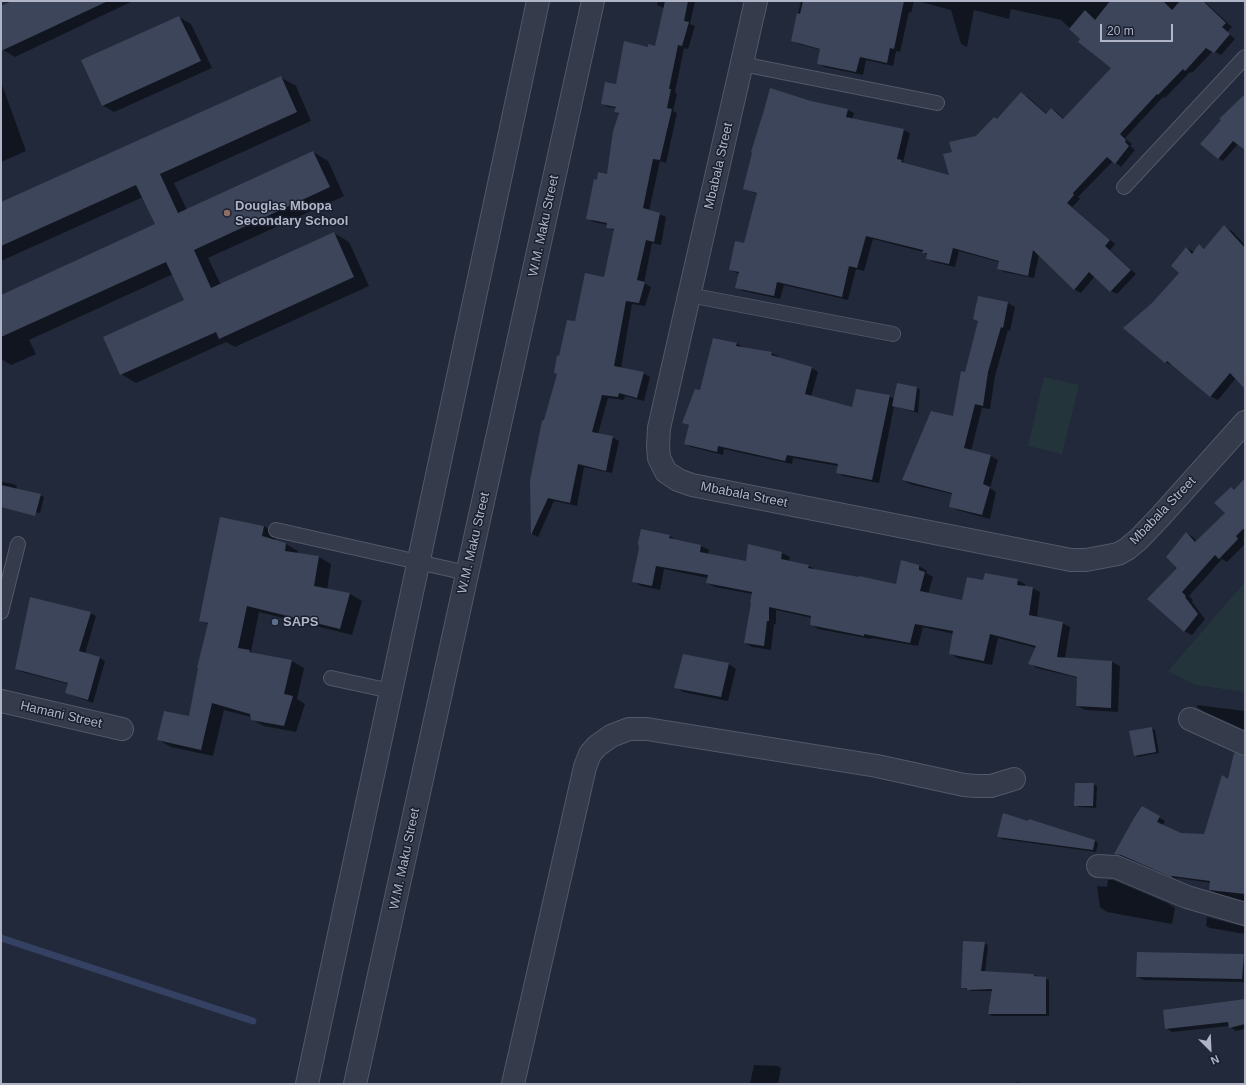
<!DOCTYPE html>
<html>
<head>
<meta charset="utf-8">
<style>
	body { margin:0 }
	#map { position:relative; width:1246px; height:1085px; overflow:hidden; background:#21293a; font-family:Arial,sans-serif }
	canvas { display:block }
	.frame { position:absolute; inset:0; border:2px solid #afb5c6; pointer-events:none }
	.north { position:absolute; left:1190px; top:1029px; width:40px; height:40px; -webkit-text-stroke:3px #1a202f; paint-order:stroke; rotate:156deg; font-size:11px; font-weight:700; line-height:16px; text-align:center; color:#afb5c6 }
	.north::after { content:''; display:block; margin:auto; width:14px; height:18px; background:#afb5c6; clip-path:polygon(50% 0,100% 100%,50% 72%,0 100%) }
	.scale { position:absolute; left:1100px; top:24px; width:73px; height:18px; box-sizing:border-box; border:2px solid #afb5c6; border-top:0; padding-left:5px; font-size:12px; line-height:14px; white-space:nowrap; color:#afb5c6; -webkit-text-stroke:3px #1a202f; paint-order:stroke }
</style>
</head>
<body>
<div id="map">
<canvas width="1246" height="1085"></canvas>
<div class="frame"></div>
<div class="north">N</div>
<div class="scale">20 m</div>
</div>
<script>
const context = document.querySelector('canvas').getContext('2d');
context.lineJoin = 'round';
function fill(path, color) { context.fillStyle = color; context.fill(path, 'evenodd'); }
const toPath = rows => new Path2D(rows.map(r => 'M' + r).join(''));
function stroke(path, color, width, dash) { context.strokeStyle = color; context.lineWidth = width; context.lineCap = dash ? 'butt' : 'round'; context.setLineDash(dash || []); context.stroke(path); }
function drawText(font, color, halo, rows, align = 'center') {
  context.font = font + ' Arial,sans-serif'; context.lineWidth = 3; context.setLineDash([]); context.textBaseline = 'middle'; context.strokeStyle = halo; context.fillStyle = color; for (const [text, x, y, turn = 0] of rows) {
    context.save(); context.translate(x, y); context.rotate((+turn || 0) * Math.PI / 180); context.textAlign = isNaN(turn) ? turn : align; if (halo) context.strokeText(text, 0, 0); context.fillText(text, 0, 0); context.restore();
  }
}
const green = toPath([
	[1044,377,1079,385,1062,454,1028,446],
	[1245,582,1245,692,1195,685,1168,671]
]);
const shadow = toPath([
	[15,1,133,1,15,57,3,50,1,45,1,7],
	[658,1,695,1,690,24,695,26,688,49,684,48,675,92,677,94,673,111,677,113,666,163,660,161,649,211,659,214,666,217,661,245,652,243,644,283,651,287,645,306,632,304,621,368,643,373,650,377,644,401,625,396,624,400,608,398,598,434,612,437,619,441,612,473,584,467,577,506,554,501,538,537,532,534,531,480,545,421,558,374,560,357,576,323,605,278,615,231,607,227,608,225,594,222,587,218,597,181,608,175,619,114,615,112,616,108,608,107,602,103,648,48,656,47,665,9,657,5],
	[801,1,914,1,911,13,909,12,900,52,896,51,893,66,866,60,863,75,824,67,818,63,821,50,799,44,792,40],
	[917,1,1204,1,1232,27,1227,32,1235,39,1221,55,1213,51,1192,73,1190,72,1165,98,1163,97,1125,138,1132,144,1130,146,1135,150,1121,167,1113,161,1078,197,1080,199,1072,207,1115,244,1110,250,1136,274,1117,294,1111,291,1095,276,1081,293,1075,290,1039,255,1034,278,1004,272,998,268,999,262,959,251,955,267,933,262,927,258,928,255,923,252,873,239,864,271,856,269,848,300,784,285,780,299,743,291,737,287,739,274,730,270,745,244,757,194,745,189,811,102,848,110,854,113,852,120,904,130,910,133,903,162,908,165,950,177,953,152,977,137,998,120,1021,94,1028,97,1047,114,1052,109,1058,113,1064,119,1113,68,1061,20,1011,9,1009,19,974,10,967,47,961,44,951,10],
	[179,17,191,24,212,68,114,112,102,105],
	[280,77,296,86,311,121,174,183,187,210,313,152,328,161,344,196,208,258,221,285,334,233,349,242,369,286,235,347,226,342,136,383,121,374,186,301,173,274,29,340,36,354,11,365,1,359,1,296,156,225,143,197,1,261,1,203],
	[1,82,26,151,1,162],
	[1245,95,1245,148,1238,144,1223,161,1218,158],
	[1224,227,1232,231,1245,245,1245,386,1236,378,1218,400,1210,396,1174,365,1173,366,1165,362,1152,304,1180,273,1187,248,1194,252,1199,245,1205,249],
	[1008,303,1015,307,1010,331,1008,330,995,376,990,409,982,408,971,451,991,456,998,460,990,488,996,492,990,519,957,510,950,506,952,494,910,484,903,480,954,417,965,373],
	[737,343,743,348,771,353,778,356,777,358,812,368,818,372,811,397,853,408,889,396,895,399,917,388,920,390,918,413,894,406,879,483,843,476,837,472,838,466,793,458,792,464,724,449,723,455,691,447,685,443,690,426,684,423,701,391],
	[1245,479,1245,538,1243,541,1245,544,1227,562,1222,559,1189,596,1193,600,1192,602,1205,619,1192,635,1184,631,1178,568,1186,533,1193,537,1197,542,1226,513,1235,491],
	[1,482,13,484,17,486,16,489,40,495,44,497,40,513,1,507],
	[221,518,264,526,276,533,275,541,286,544,298,551,297,554,319,557,331,564,327,590,350,594,362,601,352,635,259,612,251,652,256,654,292,661,304,668,297,699,305,704,296,732,264,726,251,719,251,717,224,710,213,756,171,747,159,740,189,717,209,625,200,620],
	[670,536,677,541,701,546,709,550,708,554,747,563,749,546,782,553,790,557,789,562,809,566,816,570,897,585,919,566,927,571,926,573,933,577,928,594,963,601,983,582,1017,580,1025,584,1025,587,1032,588,1040,592,1037,617,1062,623,1070,627,1065,658,1112,662,1120,666,1118,712,1085,710,1077,706,1078,678,1037,668,1030,663,1036,648,998,638,992,665,957,658,950,653,954,634,923,627,918,646,872,638,871,639,818,629,811,624,812,618,776,610,776,624,774,624,771,650,752,647,745,643,752,603,752,594,715,587,707,583,708,578,664,569,660,590,641,586,633,581],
	[90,613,96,616,85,654,100,658,105,661,93,703,72,695,66,692,69,684,22,672,16,669],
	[684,655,729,664,736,669,728,701,683,692,676,687],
	[1197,705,1245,711,1245,730,1203,711,1197,707],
	[1151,728,1155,730,1159,753,1138,757,1135,755],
	[1245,757,1245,902,1216,893,1210,890,1211,883,1177,878,1177,879,1116,854,1143,807,1165,821,1162,826,1181,834,1204,835,1229,780],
	[1093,784,1097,786,1096,808,1079,807,1075,805],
	[998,837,1095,841,1098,843,1096,852,1002,839],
	[1108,880,1113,880,1167,903,1175,908,1172,924,1107,912,1100,907,1097,886,1107,887],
	[1207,917,1245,927,1245,934,1210,928,1206,926],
	[984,943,988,945,985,972,1034,975,1049,980,1049,1016,992,1016,989,1014,992,991,972,991,962,987],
	[1138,953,1245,955,1245,982,1144,980,1137,977],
	[1245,1000,1245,1029,1236,1031,1229,1026,1172,1032,1166,1028],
	[754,1065,778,1066,781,1068,778,1084,750,1084],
	[1019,1082,1023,1084,1011,1084]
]);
const stream = toPath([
	[1,938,253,1021]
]);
const building = toPath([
	[12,1,108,1,1,51,1,6],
	[665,1,688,1,684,21,689,22,682,46,678,45,669,89,671,89,667,108,672,109,660,160,653,159,643,208,660,213,654,242,646,240,637,280,645,282,639,303,626,301,614,366,644,372,637,398,619,393,618,397,602,395,592,432,613,436,606,471,578,464,570,503,548,498,531,535,530,480,542,421,544,420,557,374,554,373,557,355,559,356,567,320,575,321,585,273,604,277,614,229,606,228,607,223,586,219,594,179,597,180,598,172,607,174,613,131,619,113,614,112,616,107,601,104,605,82,616,84,624,41,648,47,648,44,655,46],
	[803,1,904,1,894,49,890,48,887,63,860,57,856,72,817,64,820,49,791,41,797,13,800,14],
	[1110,1,1163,1,1172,10,1180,1,1203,1,1226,23,1222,27,1230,34,1214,53,1206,48,1185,71,1183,69,1158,95,1157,94,1120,134,1126,140,1125,142,1129,146,1115,164,1107,157,1073,193,1074,195,1067,203,1110,240,1105,246,1131,270,1110,292,1089,272,1074,290,1033,250,1028,276,997,269,999,261,953,248,949,264,926,259,927,253,922,253,923,250,866,236,857,268,849,266,842,297,777,282,774,296,735,288,739,272,729,270,735,241,744,243,757,193,743,189,752,153,751,152,764,110,770,88,811,101,848,109,846,117,904,129,897,159,902,160,901,162,949,175,943,154,952,152,949,142,976,136,994,117,997,119,1021,92,1046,114,1051,108,1063,119,1111,68,1078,42,1080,39,1069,29,1085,10,1095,20],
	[179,16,201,61,102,106,81,60],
	[281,76,297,112,160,174,178,213,313,151,330,187,194,250,211,288,334,232,354,277,219,339,216,332,120,375,103,337,184,300,166,262,1,337,1,295,155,224,136,185,1,246,1,202],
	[1245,94,1245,150,1233,141,1218,159,1200,144,1221,120,1219,119],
	[1224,225,1245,248,1245,389,1230,373,1210,397,1167,361,1165,363,1123,328,1152,303,1179,273,1171,266,1186,247,1192,254,1199,244,1204,249],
	[978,296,1008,302,1003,328,1001,327,988,372,983,406,975,404,964,448,991,455,983,484,990,487,982,515,949,507,952,493,902,480,931,411,953,416,961,371,965,372,978,321,973,319],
	[713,338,737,343,736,346,772,352,771,355,812,367,805,394,852,407,856,389,890,395,872,480,836,473,838,464,787,455,785,461,718,446,717,452,684,444,689,425,682,423,695,389,700,390],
	[897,383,917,387,914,411,892,406],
	[1245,478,1245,530,1243,529,1236,536,1238,539,1219,559,1215,555,1182,592,1186,596,1185,597,1198,614,1184,632,1147,599,1177,568,1166,557,1186,532,1195,542,1225,513,1214,503,1231,487,1234,490],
	[1,485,41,494,35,516,1,507],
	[220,517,264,526,262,536,286,543,285,551,319,556,314,586,350,593,340,629,247,606,238,648,250,650,249,652,292,660,284,694,293,696,284,726,251,720,250,714,212,703,201,750,157,740,164,711,189,716,198,668,197,668,208,623,199,621],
	[641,529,670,535,669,538,701,545,700,552,746,561,748,544,782,552,781,559,809,565,808,568,859,577,859,576,896,584,901,560,919,565,919,570,925,572,920,591,962,600,967,577,983,580,985,573,1018,579,1017,585,1033,587,1029,615,1063,622,1057,657,1112,661,1111,708,1076,706,1077,677,1028,664,1036,646,990,634,984,661,949,654,953,631,915,624,910,643,864,634,864,636,810,625,811,616,769,607,769,621,767,621,764,646,744,643,751,603,750,603,752,592,706,583,708,575,656,566,652,586,632,582,639,548,638,543],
	[30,597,91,612,79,651,100,657,88,700,65,693,68,683,15,669],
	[683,654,729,663,721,697,674,688],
	[1152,727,1156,752,1134,756,1129,731],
	[1234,753,1245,756,1245,894,1209,890,1210,881,1172,876,1171,877,1121,855,1114,854,1134,818,1142,806,1160,816,1157,822,1181,833,1204,834,1222,775,1228,779],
	[1075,783,1094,783,1093,806,1074,806],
	[1003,813,1028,821,1029,819,1095,840,1093,850,997,837],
	[963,941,985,942,981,971,1034,974,1034,976,1046,977,1046,1014,988,1014,992,989,967,990,967,988,961,988],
	[1137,952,1244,954,1242,979,1136,977],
	[1245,999,1245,1024,1229,1028,1228,1022,1165,1029,1163,1010]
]);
const service = toPath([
	[742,64,937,103],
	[1124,187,1245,57],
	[689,295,893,334],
	[276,530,467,573],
	[1,612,18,544],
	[331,678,391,691]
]);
const minor = toPath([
	[756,1,659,428,658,446,659,458,666,472,678,480,692,485,1071,560,1086,560,1118,554,1127,549,1139,539,1160,517,1245,422],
	[1,701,122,729],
	[1190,719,1245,744],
	[1098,866,1116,867,1187,897,1245,914],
	[513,1084,585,767,590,754,597,746,611,736,629,729,647,729,877,766,964,785,976,786,991,786,1014,779]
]);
const tertiary = toPath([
	[307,1084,391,691,538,1],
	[355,1084,593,1]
]);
const markers = [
	[227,213,4,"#8d6e63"],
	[275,622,4,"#5c6f8a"]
];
const streetNames = [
	["Mbabala Street",719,166,-77],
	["W.M. Maku Street",544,226,-78],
	["Mbabala Street",744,495,11],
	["Mbabala Street",1163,511,-46],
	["W.M. Maku Street",474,543,-77],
	["Hamani Street",61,715,13],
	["W.M. Maku Street",405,859,-78]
];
const poiNames = [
	["Douglas Mbopa",235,206],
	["Secondary School",235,221],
	["SAPS",283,622]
];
fill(green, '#23353b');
fill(shadow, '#0007');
stroke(stream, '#344162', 7);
fill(building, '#3d455a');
stroke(service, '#525868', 16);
stroke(minor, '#525868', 24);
stroke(tertiary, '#525868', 24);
stroke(service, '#353b4a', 14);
stroke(minor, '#353b4a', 22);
stroke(tertiary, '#353b4a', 22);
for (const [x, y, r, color] of markers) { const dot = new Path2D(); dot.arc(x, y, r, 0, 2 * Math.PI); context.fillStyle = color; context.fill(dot); stroke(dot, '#1a202f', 1.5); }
drawText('13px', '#afb5c6', '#1a202f', streetNames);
drawText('bold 13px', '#afb5c6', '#1a202f', poiNames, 'left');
</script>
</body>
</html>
